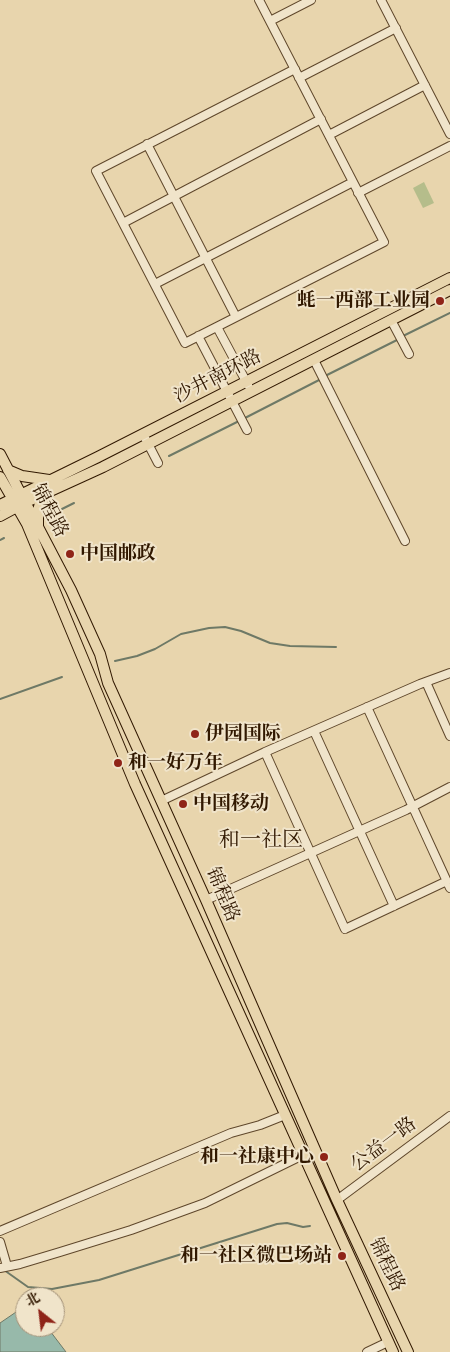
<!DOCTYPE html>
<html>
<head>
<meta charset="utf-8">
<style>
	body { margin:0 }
	#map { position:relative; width:450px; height:1352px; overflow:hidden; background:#e8d5ad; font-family:"IM FELL Great Primer","Noto Serif SC",serif }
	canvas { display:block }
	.north { position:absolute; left:15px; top:1287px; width:50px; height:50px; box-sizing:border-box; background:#f0e4ca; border:1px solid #a49279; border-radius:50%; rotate:331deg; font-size:14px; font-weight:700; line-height:20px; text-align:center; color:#311800 }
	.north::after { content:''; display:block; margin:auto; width:18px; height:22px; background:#8f2418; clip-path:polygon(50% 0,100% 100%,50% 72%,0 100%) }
</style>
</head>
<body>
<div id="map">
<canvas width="450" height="1352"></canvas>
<div class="north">北</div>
</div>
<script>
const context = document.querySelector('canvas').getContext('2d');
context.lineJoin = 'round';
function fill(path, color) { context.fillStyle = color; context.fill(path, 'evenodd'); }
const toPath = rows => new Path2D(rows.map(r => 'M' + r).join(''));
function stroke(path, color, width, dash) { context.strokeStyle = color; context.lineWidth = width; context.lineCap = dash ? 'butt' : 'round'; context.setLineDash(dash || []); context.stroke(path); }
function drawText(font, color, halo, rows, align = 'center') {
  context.font = font + ' "IM FELL Great Primer","Noto Serif SC",serif'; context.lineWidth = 4; context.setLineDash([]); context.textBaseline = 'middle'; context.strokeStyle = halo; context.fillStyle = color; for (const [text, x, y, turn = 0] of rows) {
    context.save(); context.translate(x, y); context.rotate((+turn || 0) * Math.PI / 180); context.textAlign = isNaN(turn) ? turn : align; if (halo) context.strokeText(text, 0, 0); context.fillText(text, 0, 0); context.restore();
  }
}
const green = toPath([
	[424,182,434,203,423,208,413,188]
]);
const water = toPath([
	[25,1308,25,1327,47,1327,66,1352,0,1352,0,1323,19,1310,25,1308]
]);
const stream = toPath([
	[403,336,450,313],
	[325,376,399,339],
	[243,419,321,379],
	[169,456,239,421],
	[54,513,74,503],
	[0,540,4,538],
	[115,661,137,656,155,649,181,634,209,628,225,627,241,631,270,643,290,646,336,647],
	[0,699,62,677],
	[4,1270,28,1287,52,1289,99,1280,277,1224,287,1223,303,1227,310,1226]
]);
const minor = toPath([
	[259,0,384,242,185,343,96,171,295,69],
	[381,0,450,134],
	[270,21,311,0],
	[299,78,396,28],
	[329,135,425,85],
	[147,144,236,317],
	[358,193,450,146],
	[123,223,321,119],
	[155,284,353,182],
	[391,320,409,354],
	[217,327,248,385],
	[198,336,247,430],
	[314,360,405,541],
	[143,434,158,463],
	[426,682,450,736],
	[367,707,450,888],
	[314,731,394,906],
	[265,752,345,929,447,881],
	[161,801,265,752,420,684,450,673],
	[206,900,406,810,450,787],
	[337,1200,450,1116],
	[0,1231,231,1133,260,1125,285,1115],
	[0,1242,7,1266],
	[0,1268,20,1264,60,1252,131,1230,205,1203,303,1155],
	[367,1352,388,1342]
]);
const major = toPath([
	[0,454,71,590,100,654,108,683,206,900,337,1200,408,1352],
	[8,470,22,476,49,480],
	[0,477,27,524,135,784,393,1352],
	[0,505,98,457,450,278],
	[0,516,24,503,103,467,450,290],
	[38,525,38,511,40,503,49,493]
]);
const markers = [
	[440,301,5,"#8f2418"],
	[70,554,5,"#8f2418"],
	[195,734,5,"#8f2418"],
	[118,763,5,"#8f2418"],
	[183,804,5,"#8f2418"],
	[324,1157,5,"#8f2418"],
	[342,1256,5,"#8f2418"]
];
const poiNames = [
	["蚝一西部工业园",430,301,"right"],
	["中国邮政",80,554],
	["伊园国际",205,734],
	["和一好万年",128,763],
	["中国移动",193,804],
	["和一社康中心",314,1157,"right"],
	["和一社区微巴场站",332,1256,"right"]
];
const streetNames = [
	["沙井南环路",218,377,-27],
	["锦程路",49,511,62],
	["锦程路",222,895,67],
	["公益一路",384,1145,-37],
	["锦程路",386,1265,64]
];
const quarterNames = [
	["和一社区",261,841]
];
fill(green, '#b5bd8b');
fill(water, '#97b9aa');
stroke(water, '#6e7966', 1);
stroke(stream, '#6e7966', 2);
stroke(minor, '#5f472b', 10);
stroke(major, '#311800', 12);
stroke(minor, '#f0e4ca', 8);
stroke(major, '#e8d5ad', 10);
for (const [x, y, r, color] of markers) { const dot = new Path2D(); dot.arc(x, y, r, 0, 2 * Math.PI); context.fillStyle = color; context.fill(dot); stroke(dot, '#f0e4ca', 2); }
drawText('bold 19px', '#311800', '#f0e4ca', poiNames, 'left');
drawText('19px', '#311800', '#f0e4ca', streetNames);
drawText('21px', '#311800', '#f0e4ca', quarterNames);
</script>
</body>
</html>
